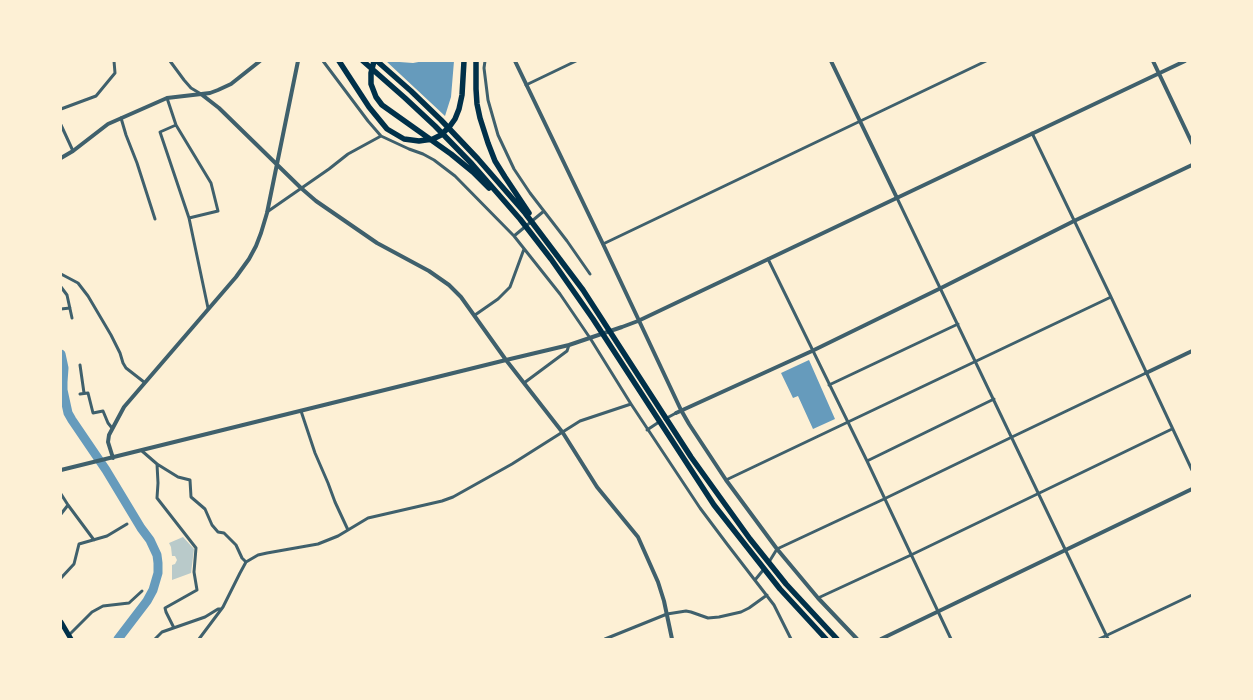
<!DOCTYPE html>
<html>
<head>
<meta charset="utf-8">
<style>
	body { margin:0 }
	#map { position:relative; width:1253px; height:700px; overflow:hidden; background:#fdf0d5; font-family:"PT Sans Narrow",sans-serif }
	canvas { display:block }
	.frame { position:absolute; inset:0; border:62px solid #fdf0d5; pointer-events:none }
</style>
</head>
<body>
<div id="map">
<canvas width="1253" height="700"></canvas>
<div class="frame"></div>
</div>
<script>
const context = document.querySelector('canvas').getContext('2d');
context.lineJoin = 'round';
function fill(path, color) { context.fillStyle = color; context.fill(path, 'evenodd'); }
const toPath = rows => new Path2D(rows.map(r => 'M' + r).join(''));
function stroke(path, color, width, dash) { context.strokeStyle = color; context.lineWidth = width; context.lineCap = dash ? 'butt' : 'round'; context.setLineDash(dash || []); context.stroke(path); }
const green = toPath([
	[183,537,194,549,191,573,172,580,172,565,175,564,177,560,175,556,172,556,171,547,169,543]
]);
const water = toPath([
	[386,61,413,63,424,61,454,61,451,97,445,116],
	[809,360,835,419,813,429,798,396,793,398,781,373]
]);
const river = toPath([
	[61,354,64,368,63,382,63,390,68,413,72,420,106,470,141,528,150,540,157,555,158,563,158,573,153,590,147,601,118,639]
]);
const minor = toPath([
	[170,61,184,80,191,88,201,94],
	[323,61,368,121,381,136,409,149,423,154,434,160,455,176,514,236,560,294,590,338,631,404],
	[485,61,484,68,488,100,498,135,514,169,530,193,567,241,590,274],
	[526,85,576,61],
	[167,98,176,125,160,132,189,218,208,308],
	[61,109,96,96,115,73,114,61],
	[121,118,126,135,137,163,155,219],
	[61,125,73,151],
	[176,125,211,183,218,211,189,218],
	[1032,133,1111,297,1192,470],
	[897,198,1108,639],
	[267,212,329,169,348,154,381,136],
	[514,236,544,211],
	[603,244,986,61],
	[768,259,867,461,951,639],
	[61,274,78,283,88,296,111,335,120,353,123,363,126,368,144,382],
	[61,287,67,295,72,318],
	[61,309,70,308],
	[475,315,498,299,510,287,524,249],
	[80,365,84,393],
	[524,383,567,351,569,345],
	[829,385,958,324],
	[80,394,88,393,93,413,103,411,108,423,112,428],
	[301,411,315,453,328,483,335,502,348,530],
	[665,419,676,413],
	[647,430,659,422],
	[142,451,157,464,178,477,190,480,191,497,205,509,212,525,218,532,224,533,236,545,242,558,246,562],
	[867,461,994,399],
	[157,464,158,483,157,498,196,548,194,572,197,590,165,608,166,612,174,628],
	[726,480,1111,297],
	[61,494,68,505,94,540],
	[61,514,68,505],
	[769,562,777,549,884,499,1012,437,1146,373],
	[61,578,74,564,79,544,107,536,127,524],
	[755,580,764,569],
	[818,598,911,555,1172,429],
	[69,635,92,612,103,606,129,603,142,591],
	[155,639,162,632,205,617,218,609,221,609],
	[199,639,223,607,240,573,246,562,258,555,267,553,318,544,338,536,368,518,442,501,453,497,512,464,580,421,631,404,700,508,727,544,774,605,791,639],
	[605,639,667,614,686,611,691,612,708,618,719,617,741,612,749,608,767,595],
	[1099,639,1192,595]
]);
const tertiary = toPath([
	[515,61,603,244,681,410,689,424,726,480,777,549,818,598,857,639],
	[831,61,897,198],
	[1153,61,1192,143],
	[201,94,219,108,301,188,316,201,377,243,429,271,449,285,461,297,506,360,563,433,597,487,638,537,658,582,664,601,672,639],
	[61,158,73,151,108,124,167,98,210,93,218,90,231,84,260,61],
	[1146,373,1192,351],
	[676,413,812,351,941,288,1074,221,1192,165],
	[113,458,108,442,109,435,124,407,236,277,249,259,256,246,261,233,267,213,298,61],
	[61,470,506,360,569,345,622,327,638,321,1185,61],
	[881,639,1192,489]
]);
const primary = toPath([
	[61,622,71,639]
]);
const motorway = toPath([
	[339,61,369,107,387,129,404,139,419,141,433,139,441,135,450,126,455,119,459,109,462,95,464,61],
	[363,61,405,98,435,126,472,164,520,219,551,259,593,319,714,505,780,589,826,639],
	[374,61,371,73,371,84,376,97,382,105,451,154,473,172,489,188],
	[377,61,411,91,441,120,478,159,525,213,583,290,691,457,750,539,786,584,837,639],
	[476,61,476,89,477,104,480,118,488,143,495,161,505,177,529,213]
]);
fill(green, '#b9caca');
fill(water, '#669bbc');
stroke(river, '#669bbc', 9);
stroke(minor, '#3f606c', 3);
stroke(tertiary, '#3f606c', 4);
stroke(primary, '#003049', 5);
stroke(motorway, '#003049', 5.5);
</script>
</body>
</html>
